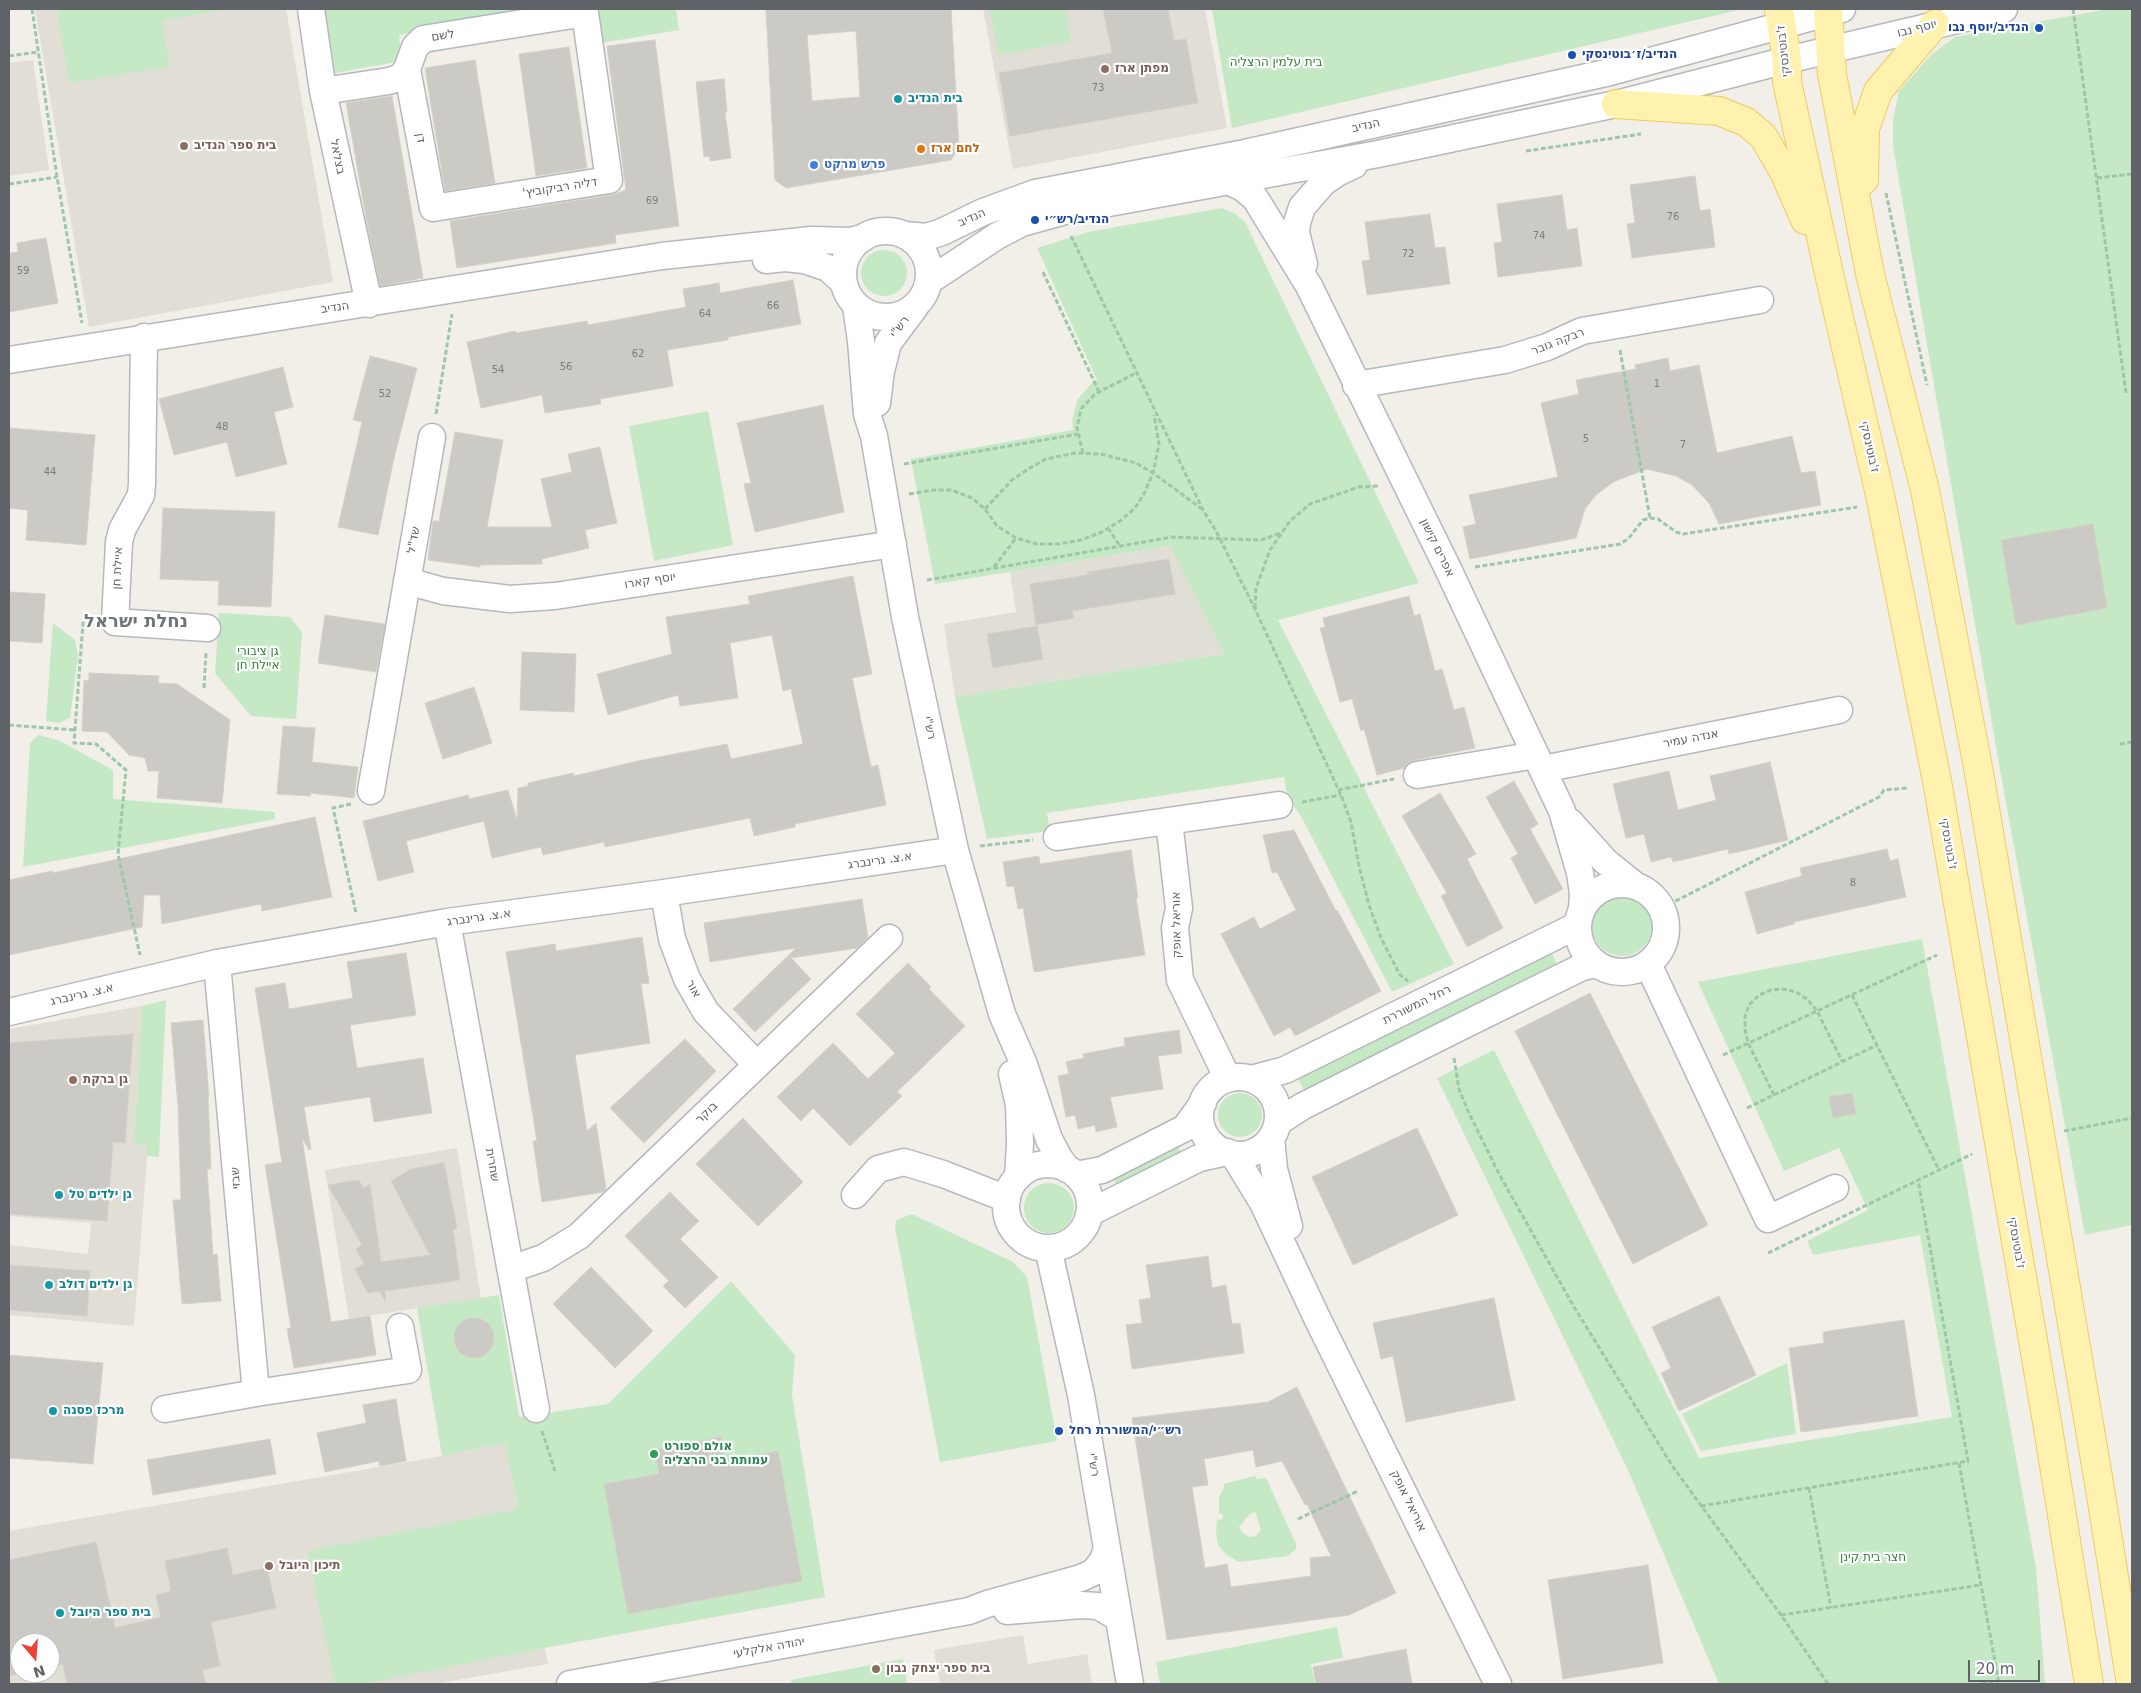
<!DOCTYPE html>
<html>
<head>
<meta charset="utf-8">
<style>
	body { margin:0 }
	#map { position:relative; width:2141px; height:1693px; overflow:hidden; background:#f1efe8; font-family:"DejaVu Sans",sans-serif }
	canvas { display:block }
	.frame { position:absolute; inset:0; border:10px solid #5f6368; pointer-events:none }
	.north { position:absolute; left:10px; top:1633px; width:50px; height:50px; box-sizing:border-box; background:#fff; border:1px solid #bfc1c3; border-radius:50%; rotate:162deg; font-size:14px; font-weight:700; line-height:20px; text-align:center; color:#5f6368 }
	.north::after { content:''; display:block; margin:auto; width:18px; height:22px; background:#ea4335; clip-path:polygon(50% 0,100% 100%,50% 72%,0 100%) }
	.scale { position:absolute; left:1968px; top:1660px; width:72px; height:22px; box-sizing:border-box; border:2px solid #5f6368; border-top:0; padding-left:6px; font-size:15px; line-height:18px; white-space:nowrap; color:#5f6368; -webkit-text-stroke:4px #fff; paint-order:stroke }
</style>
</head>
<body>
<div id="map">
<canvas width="2141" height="1693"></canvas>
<div class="frame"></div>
<div class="north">N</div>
<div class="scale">20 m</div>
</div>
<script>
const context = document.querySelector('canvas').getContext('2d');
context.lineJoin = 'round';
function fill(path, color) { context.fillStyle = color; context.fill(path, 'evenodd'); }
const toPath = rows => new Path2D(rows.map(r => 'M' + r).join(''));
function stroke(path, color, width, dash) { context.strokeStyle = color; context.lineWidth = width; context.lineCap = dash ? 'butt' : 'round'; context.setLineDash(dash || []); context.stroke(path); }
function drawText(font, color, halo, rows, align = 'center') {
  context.font = font + ' "DejaVu Sans",Heebo,sans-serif'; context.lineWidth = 4.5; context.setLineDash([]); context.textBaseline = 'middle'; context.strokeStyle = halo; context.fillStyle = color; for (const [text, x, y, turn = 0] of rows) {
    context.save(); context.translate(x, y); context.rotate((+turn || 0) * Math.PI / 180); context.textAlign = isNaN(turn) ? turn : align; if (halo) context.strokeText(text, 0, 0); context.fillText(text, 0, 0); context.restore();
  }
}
const education = toPath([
	[35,9,286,9,333,282,89,327],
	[983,9,1205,9,1227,128,1013,169],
	[33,60,49,170,9,176,9,63],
	[1171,546,1224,654,955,697,944,624,1016,612,1010,572],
	[142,1006,134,1144,148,1145,134,1326,9,1315,9,1245,88,1254,91,1223,9,1216,9,1029],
	[457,1148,481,1298,349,1319,325,1170],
	[505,1443,548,1664,434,1684,9,1684,9,1531,442,1456],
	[20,1643,50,1643,50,1673,20,1673],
	[1023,1635,1028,1664,1087,1654,1092,1684,940,1684,934,1650]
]);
const green = toPath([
	[57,9,218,9,219,11,162,20,169,67,69,83],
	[318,9,566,9,399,35,402,61,329,74],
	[596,9,676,9,679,30,601,43],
	[990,9,1065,9,1071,42,998,55],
	[1212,9,1743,9,1232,128],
	[2108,9,2132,9,2132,1225,2085,1235,1999,764,1893,146,1893,120,1899,91,1931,55,1955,37],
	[1222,208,1234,213,1245,222,1419,583,1278,620,1454,964,1392,992,1302,818,1287,796,1284,777,1047,813,1050,831,987,839,955,697,1224,654,1170,546,935,584,911,459,1073,430,1072,420,1078,399,1091,384,1097,380,1037,248,1088,232],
	'861 273a23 23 0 1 1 46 0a23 23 0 1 1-46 0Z',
	[708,411,733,545,654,561,629,426],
	[219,613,290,617,302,632,296,719,251,716,215,673],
	[53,623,75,640,78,656,70,718,59,723,46,721],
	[38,735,58,740,113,770,113,799,275,812,275,819,23,867,30,743],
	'1592 926a30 30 0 1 1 60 0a30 30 0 1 1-60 0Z',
	[1922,939,2036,1568,2045,1684,1719,1684,1628,1470,1437,1078,1494,1050,1699,1458,1952,1417,1920,1235,1813,1255,1807,1241,1868,1210,1839,1148,1784,1171,1698,982],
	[1549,947,1559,969,1307,1096,1296,1075],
	[166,1000,159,1157,147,1156,147,1145,134,1144,142,1006],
	'1218 1115a22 22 0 1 1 44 0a22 22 0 1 1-44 0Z',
	[1173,1138,1184,1158,1120,1191,1109,1172],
	'1024 1208a25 25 0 1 1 50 0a25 25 0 1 1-50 0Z',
	[912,1214,1013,1262,1027,1277,1057,1441,940,1462,895,1228,896,1220],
	[731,1281,795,1355,792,1395,825,1597,544,1648,362,1684,335,1684,308,1551,518,1509,505,1443,442,1456,417,1308,499,1295,519,1417,608,1404],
	[1787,1363,1796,1434,1701,1451,1682,1414],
	[1255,1476,1256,1479,1266,1478,1296,1544,1296,1549,1288,1556,1239,1562,1227,1555,1218,1545,1216,1531,1217,1520,1223,1519,1223,1515,1219,1513,1219,1497,1223,1490,1224,1484],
	[1254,1512,1256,1513,1261,1530,1256,1536,1249,1537,1242,1532,1239,1527,1249,1515],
	[1337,1627,1343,1658,1311,1664,1315,1684,1160,1684,1156,1662],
	[903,1659,907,1684,792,1684,791,1680]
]);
const building = toPath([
	[766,9,951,9,959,147,951,160,786,188,775,180,766,9],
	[856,31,860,97,812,101,807,35,856,31],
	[1103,9,1168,9,1174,41,1186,39,1198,103,1010,136,999,73,1112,53,1103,9],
	[655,40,679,226,615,235,616,243,457,268,450,221,611,195,626,190,607,46,655,40],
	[569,47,587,168,536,176,519,54,569,47],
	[475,60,495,183,445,191,425,68,475,60],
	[724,79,727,112,725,112,731,158,710,161,709,156,704,157,696,82,724,79],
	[392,96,423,278,380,286,367,223,346,103,392,96],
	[1695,176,1700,211,1710,209,1715,247,1632,258,1627,224,1635,223,1630,185,1695,176],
	[1562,195,1567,230,1577,228,1582,266,1498,277,1494,243,1502,242,1497,204,1562,195],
	[1430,214,1435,248,1445,247,1450,284,1367,295,1362,261,1370,260,1365,222,1430,214],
	[46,238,58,303,9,312,9,253,18,252,17,243,46,238],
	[793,280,801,324,728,337,728,340,667,350,673,386,600,399,601,404,545,413,542,395,481,408,467,342,515,331,516,333,587,321,588,325,686,307,683,289,719,283,720,293,793,280],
	[370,356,417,368,394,458,378,535,338,527,362,422,353,420,370,356],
	[1668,358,1670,371,1699,365,1717,453,1792,436,1801,473,1815,471,1821,505,1719,524,1709,503,1692,485,1676,476,1647,469,1615,481,1596,495,1585,509,1576,538,1470,559,1463,527,1476,524,1469,495,1558,477,1541,403,1579,394,1576,380,1636,369,1635,365,1668,358],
	[283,367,293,407,274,412,287,464,236,477,227,442,174,455,159,399,283,367],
	[823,405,844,512,755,532,744,484,751,483,737,423,823,405],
	[9,428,95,435,86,545,26,540,28,510,9,508,9,428],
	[455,432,503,440,487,527,552,527,541,479,572,472,568,454,600,447,617,523,585,530,589,548,542,559,542,564,480,565,480,567,428,560,433,521,439,521,455,432],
	[163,508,275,512,271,607,218,605,219,581,160,579,163,508],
	[2093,524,2107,608,2016,625,2001,540,2093,524],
	[1169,559,1175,594,1072,611,1074,618,1036,625,1030,584,1088,575,1087,572,1169,559],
	[853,576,872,674,852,678,871,767,878,765,886,805,795,824,795,827,754,836,750,818,605,847,604,842,543,855,541,847,492,858,484,821,406,841,414,872,378,881,363,821,468,795,469,799,508,790,517,820,518,788,528,786,528,783,573,773,574,776,638,761,727,744,731,759,803,744,791,689,783,691,772,635,730,643,738,698,680,706,678,695,608,715,597,674,672,654,666,617,750,604,748,596,853,576],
	[9,592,45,594,42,643,9,641,9,592],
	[1409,596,1414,616,1420,614,1435,671,1442,669,1454,710,1464,707,1475,748,1415,760,1408,763,1404,768,1377,775,1364,729,1361,731,1352,699,1340,702,1320,628,1325,627,1323,618,1409,596],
	[325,615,385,624,376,672,318,663,325,615],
	[1037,626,1043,659,993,668,987,634,1037,626],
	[522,652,576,654,574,712,520,710,522,652],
	[89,673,159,676,158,683,177,684,230,720,222,803,157,798,159,771,148,771,145,758,129,755,107,732,82,731,84,680,89,681,89,673],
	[474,687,492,743,443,759,425,703,474,687],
	[283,726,315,728,312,762,358,767,354,798,310,793,311,796,277,794,283,726],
	[1770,762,1788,840,1729,854,1728,849,1673,862,1671,857,1651,862,1644,834,1626,838,1613,784,1669,771,1678,810,1716,800,1710,776,1770,762],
	[1514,781,1538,824,1530,829,1563,889,1535,904,1511,858,1518,854,1486,797,1514,781],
	[1440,793,1476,854,1467,859,1503,928,1467,947,1441,896,1447,893,1402,816,1440,793],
	[315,817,332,897,262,911,261,904,162,924,160,895,144,895,142,927,9,955,9,880,52,871,53,873,315,817],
	[1294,830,1336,911,1337,910,1381,991,1295,1036,1290,1027,1274,1036,1221,934,1254,917,1260,929,1296,910,1277,872,1272,873,1263,835,1294,830],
	[1887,849,1890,861,1898,859,1906,897,1794,922,1794,924,1757,934,1745,892,1802,876,1800,868,1887,849],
	[1131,850,1138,898,1136,898,1145,955,1034,972,1023,908,1018,909,1014,886,1007,887,1003,862,1039,856,1040,864,1131,850],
	[862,899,868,937,857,948,791,958,811,979,755,1032,733,1009,796,948,710,962,704,923,862,899],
	[642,937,649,983,641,984,650,1043,575,1055,587,1131,596,1123,606,1189,603,1192,542,1202,533,1141,537,1141,506,952,555,944,556,951,642,937],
	[406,953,416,1015,350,1025,357,1068,423,1058,432,1113,374,1122,370,1097,304,1107,311,1149,309,1150,302,1138,331,1322,370,1316,376,1355,294,1368,287,1329,291,1328,265,1165,282,1162,255,988,285,983,289,1009,353,998,347,962,406,953],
	[908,963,931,987,929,989,965,1026,897,1092,902,1096,850,1146,813,1108,801,1121,777,1097,833,1043,868,1079,895,1053,856,1014,908,963],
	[1590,993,1708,1225,1633,1264,1515,1031,1590,993],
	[203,1020,209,1097,208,1097,211,1169,207,1169,213,1255,217,1254,221,1301,182,1304,173,1200,181,1200,178,1106,171,1023,203,1020],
	[1179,1030,1182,1053,1158,1056,1163,1089,1110,1097,1117,1127,1096,1132,1095,1125,1078,1129,1075,1115,1066,1117,1058,1076,1069,1074,1066,1062,1084,1058,1083,1054,1125,1046,1124,1038,1179,1030],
	[133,1034,125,1143,113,1142,107,1221,9,1214,9,1043,133,1034],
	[685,1039,716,1071,644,1143,610,1108,685,1039],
	[1852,1093,1856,1114,1833,1118,1829,1097,1852,1093],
	[743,1118,803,1182,758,1226,696,1164,743,1118],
	[1417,1128,1458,1215,1353,1265,1312,1177,1417,1128],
	[444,1163,457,1228,453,1230,460,1280,385,1291,385,1301,379,1291,368,1293,355,1269,364,1264,356,1249,362,1245,328,1185,359,1180,363,1188,370,1184,381,1262,430,1255,391,1181,411,1169,444,1163],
	[670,1192,699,1221,680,1239,718,1277,685,1308,663,1286,669,1281,625,1236,670,1192],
	[1208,1256,1212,1288,1226,1285,1232,1324,1240,1323,1244,1353,1132,1369,1126,1325,1142,1323,1139,1300,1151,1298,1146,1265,1208,1256],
	[9,1265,90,1271,87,1316,9,1310,9,1265],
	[591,1267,653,1331,615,1368,553,1304,591,1267],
	[1719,1296,1756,1375,1679,1411,1661,1373,1671,1368,1652,1327,1719,1296],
	[1494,1298,1515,1400,1406,1422,1393,1356,1381,1359,1373,1323,1494,1298],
	'454 1338a20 20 0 1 1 40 0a20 20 0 1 1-40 0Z',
	[1904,1320,1918,1416,1801,1432,1789,1348,1824,1343,1823,1332,1904,1320],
	[9,1355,103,1363,93,1464,9,1458,9,1355],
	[1297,1387,1396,1593,1349,1615,1167,1640,1132,1418,1268,1402,1297,1387],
	[1253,1450,1256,1467,1282,1461,1305,1505,1307,1504,1331,1556,1310,1558,1311,1576,1231,1587,1227,1564,1205,1568,1192,1487,1208,1485,1204,1459,1253,1450],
	[396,1399,406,1461,380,1466,379,1461,325,1472,317,1433,366,1423,363,1405,396,1399],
	[721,1437,725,1461,778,1451,802,1581,628,1614,604,1484,659,1474,655,1450,721,1437],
	[270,1439,276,1474,153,1495,147,1460,270,1439],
	[96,1542,115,1628,161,1617,156,1595,171,1591,165,1561,227,1548,233,1575,267,1568,276,1608,211,1622,220,1666,202,1670,206,1684,67,1684,63,1664,50,1667,50,1643,20,1643,20,1673,22,1673,9,1676,9,1560,96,1542],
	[1648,1565,1663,1663,1563,1679,1548,1580,1648,1565],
	[1406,1649,1412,1684,1316,1684,1313,1667,1406,1649]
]);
const path = toPath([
	[32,9,57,177,82,323],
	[2073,9,2126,393],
	[9,56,39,52],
	[1526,151,1641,134],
	[2097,178,2132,174],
	[9,184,57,177],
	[1886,193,1927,385],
	[1071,236,1203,510,1216,531,1255,609,1341,795,1351,822,1359,866,1369,905,1381,938,1400,975,1408,981],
	[1043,272,1099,392],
	[1620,350,1650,518],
	[436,414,452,314],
	[1083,453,1077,428,1081,409,1095,394,1136,373],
	[904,464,1078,434],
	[909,494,933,490,951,490,972,498,985,509,997,526,1016,538,1037,544,1059,544,1081,540,1102,532,1120,521,1135,508,1144,494,1153,473,1159,444,1154,415],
	[985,509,1012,480,1030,468,1046,459,1075,453,1101,454,1136,463,1153,473,1202,509],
	[1108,528,1120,546],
	[994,567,1016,538],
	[1475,567,1620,544,1628,539,1643,520,1650,518,1658,519,1676,532,1683,534,1857,507],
	[927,580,1172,537,1261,540,1281,533],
	[1255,608,1256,588,1270,550,1290,521,1310,504,1359,487,1378,486],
	[92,623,83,623,74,743,96,744,126,770,118,854,140,955],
	[204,688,206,653],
	[9,725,75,730],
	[2120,744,2132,742],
	[1338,790,1394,779],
	[1302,802,1341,795],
	[351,804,333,808,356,913],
	[980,846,1033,840],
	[1662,908,1879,797,1884,790,1908,788],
	[1852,995,1939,1170],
	[1723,1055,1937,955],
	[1454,1058,1459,1089,1468,1111,1499,1174,1574,1307,1673,1467,1781,1615,1828,1684],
	[1774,1095,1748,1043,1745,1029,1745,1016,1749,1005,1759,995,1771,990,1783,989,1796,992,1807,999,1817,1011,1842,1061],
	[1747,1108,1877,1045],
	[2064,1131,2132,1118],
	[1768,1253,1972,1154],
	[542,1431,555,1471],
	[1959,1463,1999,1684],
	[1809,1488,1831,1608],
	[1701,1506,1968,1461,1918,1180],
	[1298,1519,1358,1491],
	[1781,1615,1981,1585],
	[1981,1684,1998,1681]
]);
const minor = toPath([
	[311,9,323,91,369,304],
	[323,91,389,81,401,77,407,69,415,47,423,39,585,13,609,180,433,208,407,69],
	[1228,181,1243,188,1255,198,1309,286,1449,571,1562,811,1580,873,1583,893,1582,908],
	'843 274a43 43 0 1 1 86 0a43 43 0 1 1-86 0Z',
	[905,235,926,237,942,232,983,212,1035,193,1245,153,1610,72,1842,9],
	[766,260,785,258,804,260,828,268,843,282],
	[1304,264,1296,233,1297,223,1302,207,1324,182,1337,173,1354,165],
	[929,281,997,236,1022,223,1065,211,1378,154,1616,104,1787,60,2004,9],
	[856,306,861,341,867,414,874,436,905,617,955,850,1002,1014,1023,1062,1049,1139,1059,1158,1067,1169],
	[144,337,142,484,141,495,122,530,119,542,115,622,207,628],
	[9,360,662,256,811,240,850,241,863,238],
	[1356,385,1505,360,1547,347,1582,331,1760,300],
	[877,403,881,371,888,343,915,307],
	[407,581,443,591,510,599,555,596,893,544],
	[1543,769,1839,710],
	[1417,775,1536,755],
	[371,791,432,437],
	[1169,821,1179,908,1175,928,1180,980,1228,1079],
	[1570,822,1605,861,1636,886],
	[1057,837,1279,805],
	'1578 928a44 44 0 1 1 88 0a44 44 0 1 1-88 0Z',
	[664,893,672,939,687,979,706,1012,757,1065],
	[447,922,536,1409],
	[217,963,256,1393,408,1370,400,1327],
	[1648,964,1768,1219,1835,1188],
	[9,1012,217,963,447,922,664,893,955,850],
	[1012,1074,1019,1105,1020,1144,1018,1177],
	'1200 1116a39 39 0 1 1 78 0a39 39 0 1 1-78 0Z',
	[1251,1079,1285,1070,1574,927,1578,921],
	[1278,1122,1303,1106,1450,1032,1582,967,1596,964],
	[1271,1138,1274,1169,1289,1226],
	[1233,1154,1263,1203,1317,1318,1498,1684],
	'1006 1206a42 42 0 1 1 84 0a42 42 0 1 1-84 0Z',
	[1076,1175,1102,1170,1185,1128,1203,1103],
	[855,1195,878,1169,904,1162,943,1174,1007,1199],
	[1089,1213,1199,1158,1227,1152],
	[1048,1248,1081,1395,1130,1684],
	[511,1269,543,1258,579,1236,889,938],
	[165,1409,256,1393],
	[1007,1611,1081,1605,1098,1606,1119,1618],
	[570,1684,969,1611,987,1604,1081,1578,1094,1572,1103,1560,1107,1548]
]);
const major = toPath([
	[1779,9,1787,60,1787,82,1830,278,1880,495,1937,781,2048,1428,2089,1684],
	[1828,9,1832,74,1870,274,1925,490,1978,767,2100,1489,2131,1684],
	[1616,104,1719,111,1746,122,1763,136,1784,172,1805,220],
	[1864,180,1865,129,1878,91,1935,24]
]);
const markers = [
	[2039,28,5,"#1a4fb4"],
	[1572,55,5,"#1a4fb4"],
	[1105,69,5,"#8d6e63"],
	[898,99,5,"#0f9aa8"],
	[184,146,5,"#8d6e63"],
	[921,149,5,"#e8710a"],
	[814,165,5,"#3f7fe0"],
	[1035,220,5,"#1a4fb4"],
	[73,1080,5,"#8d6e63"],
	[59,1195,5,"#0f9aa8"],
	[49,1285,5,"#0f9aa8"],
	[53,1411,5,"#0f9aa8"],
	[1059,1431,5,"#1a4fb4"],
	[654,1454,5,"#2e9e5b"],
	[269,1566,5,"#8d6e63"],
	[60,1613,5,"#0f9aa8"],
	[876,1669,5,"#8d6e63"]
];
const numberNames = [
	["73",1098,88],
	["69",652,201],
	["76",1673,217],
	["74",1539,236],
	["72",1408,254],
	["59",23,271],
	["66",773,306],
	["64",705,314],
	["62",638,354],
	["56",566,367],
	["54",498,370],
	["1",1657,384],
	["52",385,394],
	["48",222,427],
	["5",1586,439],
	["7",1683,445],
	["44",50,472],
	["8",1853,883]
];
const transitNames = [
	["הנדיב/יוסף נבו",2029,28,"right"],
	["הנדיב/ז׳בוטינסקי",1582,55],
	["הנדיב/רש״י",1045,220],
	["רש״י/המשוררת רחל",1069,1431]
];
const streetNames = [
	["יוסף נבו",1917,29,-14],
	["לשם",443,36,-9],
	["ז'בוטינסקי",1784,51,-96],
	["הנדיב",1366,126,-13],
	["דן",420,138,80],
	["בצלאל",337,157,78],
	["'דליה רביקוביץ",560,188,-9],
	["הנדיב",972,218,-24],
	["הנדיב",335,308,-8],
	["רש\"י",900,327,-53],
	["רבקה גובר",1558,342,-21],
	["ז'בוטינסקי",1869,447,77],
	["שד\"ל",414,540,-80],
	["אפרים קישון",1437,548,64],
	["איילת חן",118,568,-87],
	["יוסף קארו",650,581,-9],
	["רש\"י",929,728,78],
	["אנדה עמיר",1691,739,-11],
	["ז'בוטינסקי",1948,844,80],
	["א.צ. גרינברג",880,861,-8],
	["א.צ. גרינברג",479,918,-8],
	["אוריאל אופק",1177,925,-91],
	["אור",693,989,61],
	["א.צ. גרינברג",82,995,-13],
	["רחל המשוררת",1417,1005,-26],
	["בוקר",707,1113,-44],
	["שחרית",492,1165,80],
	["שבזי",236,1178,-95],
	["ז'בוטינסקי",2016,1243,80],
	["רש\"י",1093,1465,80],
	["אוריאל אופק",1408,1501,64],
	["יהודה אלקלעי",769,1648,-10]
];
const parkNames = [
	["בית עלמין הרצליה",1276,63],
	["גן ציבורי",258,652],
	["איילת חן",258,666],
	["חצר בית קינן",1873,1558]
];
const educationNames = [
	["מפתן ארז",1115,69],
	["בית ספר הנדיב",194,146],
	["גן ברקת",83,1080],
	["תיכון היובל",279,1566],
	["בית ספר יצחק נבון",886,1669]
];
const cultureNames = [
	["בית הנדיב",908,99],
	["גן ילדים טל",69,1195],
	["גן ילדים דולב",59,1285],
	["מרכז פסגה",63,1411],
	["בית ספר היובל",70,1613]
];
const foodNames = [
	["לחם ארז",931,149]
];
const shopNames = [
	["פרש מרקט",824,165]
];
const leisureNames = [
	["אולם ספורט",664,1447],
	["עמותת בני הרצליה",664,1461]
];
const districtNames = [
	["נחלת ישראל",136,622]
];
fill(education, '#e1ded6');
fill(green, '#c5e8c5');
fill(building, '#cccac5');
stroke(building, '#d6d1c6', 1);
stroke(minor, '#b5b8bc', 29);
stroke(major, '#f2c960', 30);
stroke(path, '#9cc7a9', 3, [5, 2.5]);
stroke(minor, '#fff', 26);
stroke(major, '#fff2af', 28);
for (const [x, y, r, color] of markers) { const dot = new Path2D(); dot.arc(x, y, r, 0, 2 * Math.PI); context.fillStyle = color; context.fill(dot); stroke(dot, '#fff', 2); }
drawText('10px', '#7a7d7f', null, numberNames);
drawText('bold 12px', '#164399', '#fff', transitNames, 'left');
drawText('12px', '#5f6368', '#fff', streetNames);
drawText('12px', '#348238', '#fff', parkNames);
drawText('bold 12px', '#785e54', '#fff', educationNames, 'left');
drawText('bold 12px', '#0d838f', '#fff', cultureNames, 'left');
drawText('bold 12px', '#c56008', '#fff', foodNames, 'left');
drawText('bold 12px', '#366cbe', '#fff', shopNames, 'left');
drawText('bold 12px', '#27864d', '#fff', leisureNames, 'left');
drawText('bold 18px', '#70757a', '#fff', districtNames);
</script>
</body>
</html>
